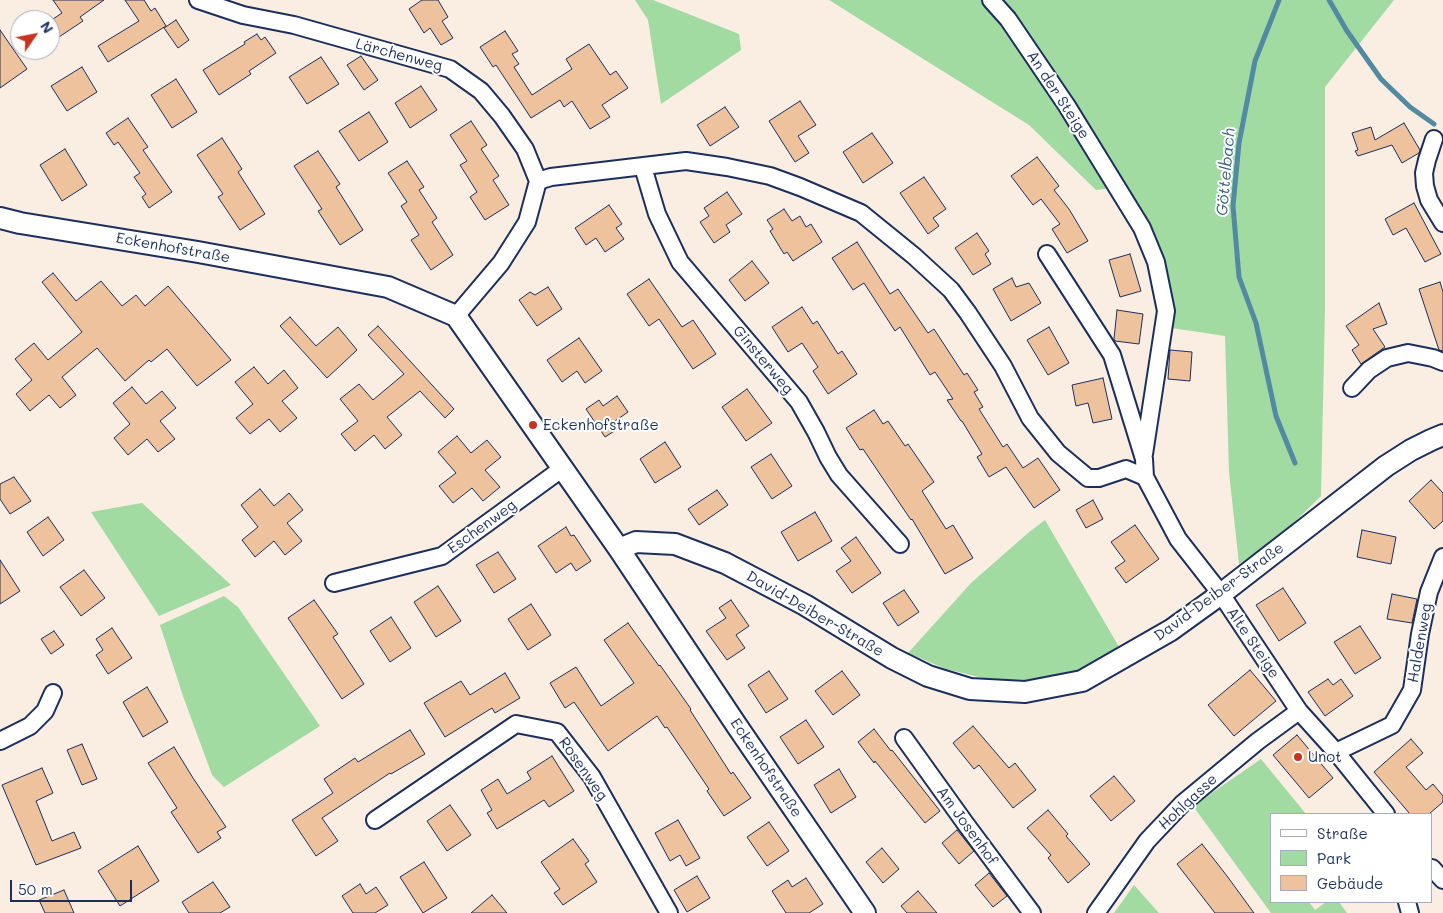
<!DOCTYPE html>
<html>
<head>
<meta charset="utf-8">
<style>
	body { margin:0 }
	#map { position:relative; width:1443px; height:913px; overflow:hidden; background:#faede2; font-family:Mali,sans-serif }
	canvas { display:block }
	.legend { position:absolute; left:1270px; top:813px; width:162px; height:90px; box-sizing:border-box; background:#fff; border:1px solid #a4acbf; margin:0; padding:6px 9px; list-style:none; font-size:15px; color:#1b2f5e }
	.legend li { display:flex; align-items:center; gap:10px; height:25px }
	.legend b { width:25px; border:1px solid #a4acbf }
	.north { position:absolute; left:10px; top:10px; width:50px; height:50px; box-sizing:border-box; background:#fff; border:1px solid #a4acbf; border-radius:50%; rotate:57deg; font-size:14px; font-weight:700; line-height:20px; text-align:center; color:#1b2f5e }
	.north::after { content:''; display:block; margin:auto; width:18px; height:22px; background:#c8321e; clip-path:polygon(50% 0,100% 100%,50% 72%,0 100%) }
	.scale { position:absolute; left:10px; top:880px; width:122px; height:22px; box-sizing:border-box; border:2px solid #1b2f5e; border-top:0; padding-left:6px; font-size:15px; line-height:18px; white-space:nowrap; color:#1b2f5e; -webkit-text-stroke:4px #fff; paint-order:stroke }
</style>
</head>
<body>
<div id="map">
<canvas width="1443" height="913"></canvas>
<ul class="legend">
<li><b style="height:6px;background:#fff"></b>Straße</li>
<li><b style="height:14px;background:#a1dba1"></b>Park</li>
<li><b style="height:14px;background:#eec29d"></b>Gebäude</li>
</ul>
<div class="north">N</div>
<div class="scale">50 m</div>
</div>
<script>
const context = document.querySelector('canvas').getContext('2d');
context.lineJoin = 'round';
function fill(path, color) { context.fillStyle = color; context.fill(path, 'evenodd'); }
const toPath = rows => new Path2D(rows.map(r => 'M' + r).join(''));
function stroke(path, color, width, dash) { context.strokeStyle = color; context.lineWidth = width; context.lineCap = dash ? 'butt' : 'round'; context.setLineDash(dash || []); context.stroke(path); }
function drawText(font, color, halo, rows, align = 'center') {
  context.font = font + ' Mali,sans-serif'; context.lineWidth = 4; context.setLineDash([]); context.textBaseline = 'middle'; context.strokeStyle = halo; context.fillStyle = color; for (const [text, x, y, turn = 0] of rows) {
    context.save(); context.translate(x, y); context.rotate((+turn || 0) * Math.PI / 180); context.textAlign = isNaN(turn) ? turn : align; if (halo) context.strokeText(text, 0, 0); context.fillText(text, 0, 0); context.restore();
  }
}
const green = toPath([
	[635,0,653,0,739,34,741,50,661,104,648,20],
	[829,0,1394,0,1325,87,1325,309,1321,496,1276,540,1239,564,1229,472,1225,336,1172,328,1172,295,1154,242,1127,186,1096,190,1029,125],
	[142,503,231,585,159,616,91,512],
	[1045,520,1122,652,1076,672,1041,680,991,680,946,669,908,653,971,583,1028,533],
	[224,596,238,607,320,726,224,787,212,775,183,696,160,625],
	[1261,759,1306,814,1272,814,1272,902,1309,902,1315,910,1326,902,1339,902,1347,913,1271,913,1193,806],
	[1134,885,1159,913,1114,913]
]);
const stream = toPath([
	[1279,0,1255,61,1239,143,1233,206,1239,277,1256,323,1276,416,1295,463],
	[1329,0,1347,31,1381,79,1410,107,1434,124]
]);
const building = toPath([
	[53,0,104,0,80,17,83,21,50,43,50,21,62,13,53,0],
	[125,0,144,0,151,11,155,8,166,26,108,62,98,46,139,21,125,0],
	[422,0,438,0,448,17,442,21,453,38,441,45,430,28,424,33,409,9,422,0],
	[176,20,189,40,178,48,164,28,176,20],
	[0,30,27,69,0,88,0,30],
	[505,31,518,51,512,54,519,64,514,67,532,95,572,69,566,59,589,44,610,75,616,71,628,88,602,105,610,117,590,129,572,101,564,107,560,100,531,118,496,65,493,67,480,47,505,31],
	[257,34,261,40,265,37,276,53,249,71,251,74,219,95,203,70,245,44,244,42,257,34],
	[361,56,378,80,364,90,347,65,361,56],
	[321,57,339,84,307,104,289,77,321,57],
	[82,67,97,92,67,111,51,86,82,67],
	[176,79,197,112,172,128,151,95,176,79],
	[421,86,437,110,410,128,395,103,421,86],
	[800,101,816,125,798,136,809,153,795,162,769,121,800,101],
	[725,107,739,127,710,146,697,125,725,107],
	[369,112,388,142,359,161,339,131,369,112],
	[128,118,148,147,143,150,172,192,149,208,142,197,146,194,134,177,140,173,118,142,114,145,106,133,128,118],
	[471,121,487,145,481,149,499,176,493,180,509,205,485,220,470,197,477,192,460,165,467,161,450,135,471,121],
	[1404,123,1420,150,1419,153,1402,163,1392,145,1358,156,1355,151,1358,150,1352,133,1371,127,1375,140,1404,123],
	[872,133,893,163,863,183,843,152,872,133],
	[222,138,242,169,238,172,265,214,240,230,218,197,223,194,197,155,222,138],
	[65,149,87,185,62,201,40,165,65,149],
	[318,151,340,184,336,187,363,230,340,245,318,211,322,209,294,166,318,151],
	[1037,157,1059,186,1054,190,1069,209,1088,241,1067,253,1052,229,1060,224,1041,199,1033,205,1011,176,1037,157],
	[407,161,424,187,419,190,437,218,432,222,453,255,431,270,411,240,419,235,401,206,407,202,388,173,407,161],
	[924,177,946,209,933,218,939,226,928,234,900,193,924,177],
	[727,192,742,214,726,225,730,232,714,243,700,222,709,216,704,208,727,192],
	[1414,203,1441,254,1425,262,1406,228,1393,235,1385,219,1414,203],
	[609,205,622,224,616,228,624,239,605,252,596,238,586,245,575,228,609,205],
	[784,209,792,221,800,216,806,227,811,224,822,242,793,261,787,252,784,254,770,231,773,229,767,220,784,209],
	[977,233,989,251,985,254,991,264,973,275,955,248,977,233],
	[857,242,890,294,898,289,928,333,934,329,964,375,967,373,978,390,974,392,983,407,979,409,1003,447,1007,444,1023,468,1038,458,1060,490,1034,508,1006,467,989,477,977,457,982,454,962,421,961,421,947,400,953,399,935,372,930,375,900,327,895,331,864,283,853,290,832,258,857,242],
	[1130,254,1141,291,1120,297,1109,260,1130,254],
	[752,261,769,283,745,301,729,280,752,261],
	[53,273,76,301,101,281,122,306,136,295,145,306,168,286,231,360,197,386,167,349,151,362,149,360,125,381,97,348,62,377,76,395,60,408,49,395,30,411,16,394,32,380,15,359,34,343,48,360,82,332,42,282,53,273],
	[1012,278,1016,287,1029,283,1041,303,1011,321,993,289,1012,278],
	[649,279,682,327,693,320,716,354,693,369,659,319,649,326,627,294,649,279],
	[1440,282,1443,292,1443,351,1439,350,1419,289,1440,282],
	[548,287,562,309,537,326,519,300,530,292,535,295,548,287],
	[1379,303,1387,324,1373,329,1385,347,1361,364,1352,350,1359,345,1346,326,1379,303],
	[802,307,813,324,817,321,838,354,842,351,857,374,828,394,813,371,818,367,802,343,788,352,772,327,802,307],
	[1117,310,1143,314,1139,344,1115,341,1114,339,1117,310],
	[290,317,316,346,338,327,357,350,327,378,280,326,290,317],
	[378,326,454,409,445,418,420,391,387,417,402,435,385,449,374,435,355,451,341,434,358,421,340,399,359,384,373,400,404,374,368,335,378,326],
	[1049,327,1069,363,1048,375,1027,340,1049,327],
	[579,338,602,371,585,383,577,371,562,382,547,360,579,338],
	[1170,350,1192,352,1190,381,1168,379,1170,350],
	[254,367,268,384,284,370,298,388,282,401,297,418,280,432,269,419,250,434,236,418,253,404,235,382,254,367],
	[1103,378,1112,419,1093,423,1088,403,1076,406,1072,385,1103,378],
	[132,387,146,404,162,391,176,408,160,421,175,439,158,452,147,439,128,455,114,438,130,424,113,403,132,387],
	[747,389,772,423,746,441,722,407,747,389],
	[617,396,628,412,615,421,619,428,605,437,586,409,599,400,603,406,617,396],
	[874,410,883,424,888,421,905,446,908,444,934,482,922,491,946,529,953,525,973,558,945,574,912,519,911,520,863,449,860,450,846,428,874,410],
	[457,436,471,453,487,440,501,457,485,470,500,487,483,501,472,488,453,503,439,486,456,473,438,452,457,436],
	[665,442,681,467,655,483,640,459,665,442],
	[771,454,792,486,772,499,751,467,771,454],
	[14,477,31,501,10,514,0,499,0,484,14,477],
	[1431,480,1443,493,1443,521,1434,529,1409,501,1431,480],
	[260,489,274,506,289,493,303,510,287,523,302,541,285,555,274,541,255,557,242,540,258,527,241,505,260,489],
	[717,490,728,505,699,525,688,509,717,490],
	[1093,500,1103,519,1086,528,1076,510,1093,500],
	[815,512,832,541,798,561,781,532,815,512],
	[48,517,64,540,43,556,27,532,48,517],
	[1135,525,1159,559,1126,583,1115,568,1125,561,1111,542,1135,525],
	[566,527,571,536,574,535,591,561,576,571,571,563,556,573,538,546,566,527],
	[1362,530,1396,537,1391,564,1357,557,1362,530],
	[856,537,881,573,852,593,836,571,851,561,841,548,856,537],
	[498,552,516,579,494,593,476,565,498,552],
	[0,560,20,591,0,604,0,560],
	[84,570,105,598,81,616,60,587,84,570],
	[438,586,461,621,436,637,414,602,438,586],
	[1283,588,1306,623,1279,641,1256,605,1283,588],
	[904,590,919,612,898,626,883,603,904,590],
	[1392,594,1417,599,1412,623,1387,619,1392,594],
	[314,600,338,634,333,637,364,684,342,699,288,618,314,600],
	[731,600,749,626,736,635,745,648,727,660,706,631,726,618,719,608,731,600],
	[531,604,551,635,528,650,508,619,531,604],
	[391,617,411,648,390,662,370,631,391,617],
	[628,623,659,666,660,665,691,709,690,710,731,774,733,772,751,798,724,816,707,791,709,789,667,727,665,728,657,716,608,751,574,702,565,708,550,683,576,667,601,706,634,683,604,640,628,623],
	[1360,626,1381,658,1355,674,1334,642,1360,626],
	[112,628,132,658,108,674,96,655,103,650,96,639,112,628],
	[54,631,64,645,51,654,41,639,54,631],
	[1250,670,1276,701,1234,736,1208,705,1250,670],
	[769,671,788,699,766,713,748,685,769,671],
	[842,671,860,695,833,715,815,691,842,671],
	[505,673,520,698,495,713,492,708,445,737,424,703,461,681,470,695,505,673],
	[1328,679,1333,685,1341,679,1353,696,1325,716,1308,692,1328,679],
	[147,687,168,722,143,737,123,702,147,687],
	[806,720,824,747,798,764,780,737,806,720],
	[973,726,1009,768,1015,763,1036,790,1013,808,979,765,974,769,953,743,973,726],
	[874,729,891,751,892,750,940,811,925,823,875,761,874,763,858,742,874,729],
	[410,730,425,754,391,774,390,773,322,818,338,841,316,856,292,820,333,793,324,779,355,758,358,762,410,730],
	[1297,735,1333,778,1309,798,1273,755,1297,735],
	[1411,739,1423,753,1406,767,1426,790,1433,784,1443,796,1443,802,1429,814,1410,814,1374,772,1411,739],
	[82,744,97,779,82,785,67,750,82,744],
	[174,747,193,778,226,827,217,832,221,838,198,853,171,812,177,808,148,763,174,747],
	[552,756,574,791,549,807,544,800,497,829,487,813,492,810,481,790,498,779,507,794,531,779,527,772,552,756],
	[42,768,53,793,36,801,52,841,74,832,81,848,36,865,2,785,42,768],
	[839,769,856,797,831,813,814,785,839,769],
	[1114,776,1135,801,1111,821,1090,796,1114,776],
	[450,805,471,835,447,851,427,821,450,805],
	[1048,810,1068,834,1066,836,1090,864,1068,883,1048,858,1051,855,1027,828,1048,810],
	[678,820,700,858,686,866,680,855,670,861,655,833,678,820],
	[769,822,789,851,767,866,747,837,769,822],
	[957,830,974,851,959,864,942,843,957,830],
	[573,839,589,861,585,864,597,882,563,905,554,893,560,889,541,862,573,839],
	[1202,844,1227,876,1254,913,1215,913,1177,864,1202,844],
	[138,846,159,881,120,906,98,871,138,846],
	[882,848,899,869,883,883,866,862,882,848],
	[424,862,447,898,423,913,400,877,424,862],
	[989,873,1007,896,993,907,975,885,989,873],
	[697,876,710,898,687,912,674,890,697,876],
	[806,878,823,904,809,913,786,913,772,891,788,880,792,887,806,878],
	[213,882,230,907,220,913,189,913,182,902,213,882],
	[360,884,366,894,376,887,388,905,375,913,353,913,342,896,360,884],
	[64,890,74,913,45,913,39,900,64,890],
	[918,891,937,913,907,913,901,906,918,891],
	[492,895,507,913,471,913,492,895]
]);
const minor = toPath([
	[198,0,243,15,294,25,450,69,481,91,502,116,525,149,538,181,527,222,501,263,456,316],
	[991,0,1008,19,1067,106,1142,228,1156,262,1166,311,1144,454],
	[1434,139,1427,160,1424,173,1425,186,1429,200,1443,223],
	[643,167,657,214,680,262,799,402,816,432,828,457,839,475,900,544],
	[538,181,551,177,686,161,727,167,770,176,800,187,861,213,914,256,951,290,968,313,1003,366,1030,418,1058,453,1088,478,1099,478,1126,469,1145,477],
	[1047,254,1112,355,1144,459,1145,477,1178,539,1221,594,1299,711,1336,752,1386,814],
	[1352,388,1369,370,1387,358,1408,353,1433,358,1443,362],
	[334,583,442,556,563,468],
	[904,738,965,823,1032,913],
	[0,741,30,726,45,711,53,693],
	[1336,752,1392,725,1412,690,1420,634,1429,592,1443,557],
	[375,820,516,724,557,732,592,777,669,913],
	[1432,868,1443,880],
	[1407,902,1410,913],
	[1096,913,1147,841,1182,804,1258,741,1299,711]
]);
const tertiary = toPath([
	[0,218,20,223,198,252,388,287,456,316,619,549,737,726,865,913],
	[619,549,636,542,675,544,725,563,805,605,892,658,928,676,970,689,1025,692,1082,681,1171,630,1221,594,1386,466,1411,450,1431,440,1443,435]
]);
const markers = [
	[533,425,5,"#c8321e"],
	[1298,757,5,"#c8321e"]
];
const streetNames = [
	["Lärchenweg",399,55,15],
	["An der Steige",1058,95,57],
	["Eckenhofstraße",173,248,10],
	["Ginsterweg",763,360,50],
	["Eschenweg",482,527,-36],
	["David-Deiber-Straße",1219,592,-36],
	["David-Deiber-Straße",815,614,30],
	["Alte Steige",1253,643,56],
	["Haldenweg",1420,643,-80],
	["Eckenhofstraße",766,768,56],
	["Rosenweg",583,769,55],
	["Hohlgasse",1188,802,-43],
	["Am Josenhof",967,826,54]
];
const poiNames = [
	["Eckenhofstraße",543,425],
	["Unot",1308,757]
];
const waterNames = [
	["Göttelbach",1226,172,-85]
];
fill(green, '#a1dba1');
stroke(stream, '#528aa2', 5);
fill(building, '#eec29d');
stroke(building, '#1b2f5e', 1);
stroke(minor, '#1b2f5e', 20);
stroke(tertiary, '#1b2f5e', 24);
stroke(minor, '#fff', 16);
stroke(tertiary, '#fff', 20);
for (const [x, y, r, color] of markers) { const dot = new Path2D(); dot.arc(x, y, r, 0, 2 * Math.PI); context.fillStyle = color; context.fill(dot); stroke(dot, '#fff', 2); }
drawText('15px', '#1b2f5e', '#fff', streetNames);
drawText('15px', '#1b2f5e', '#fff', poiNames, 'left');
drawText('italic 16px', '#375d80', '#fff', waterNames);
</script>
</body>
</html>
